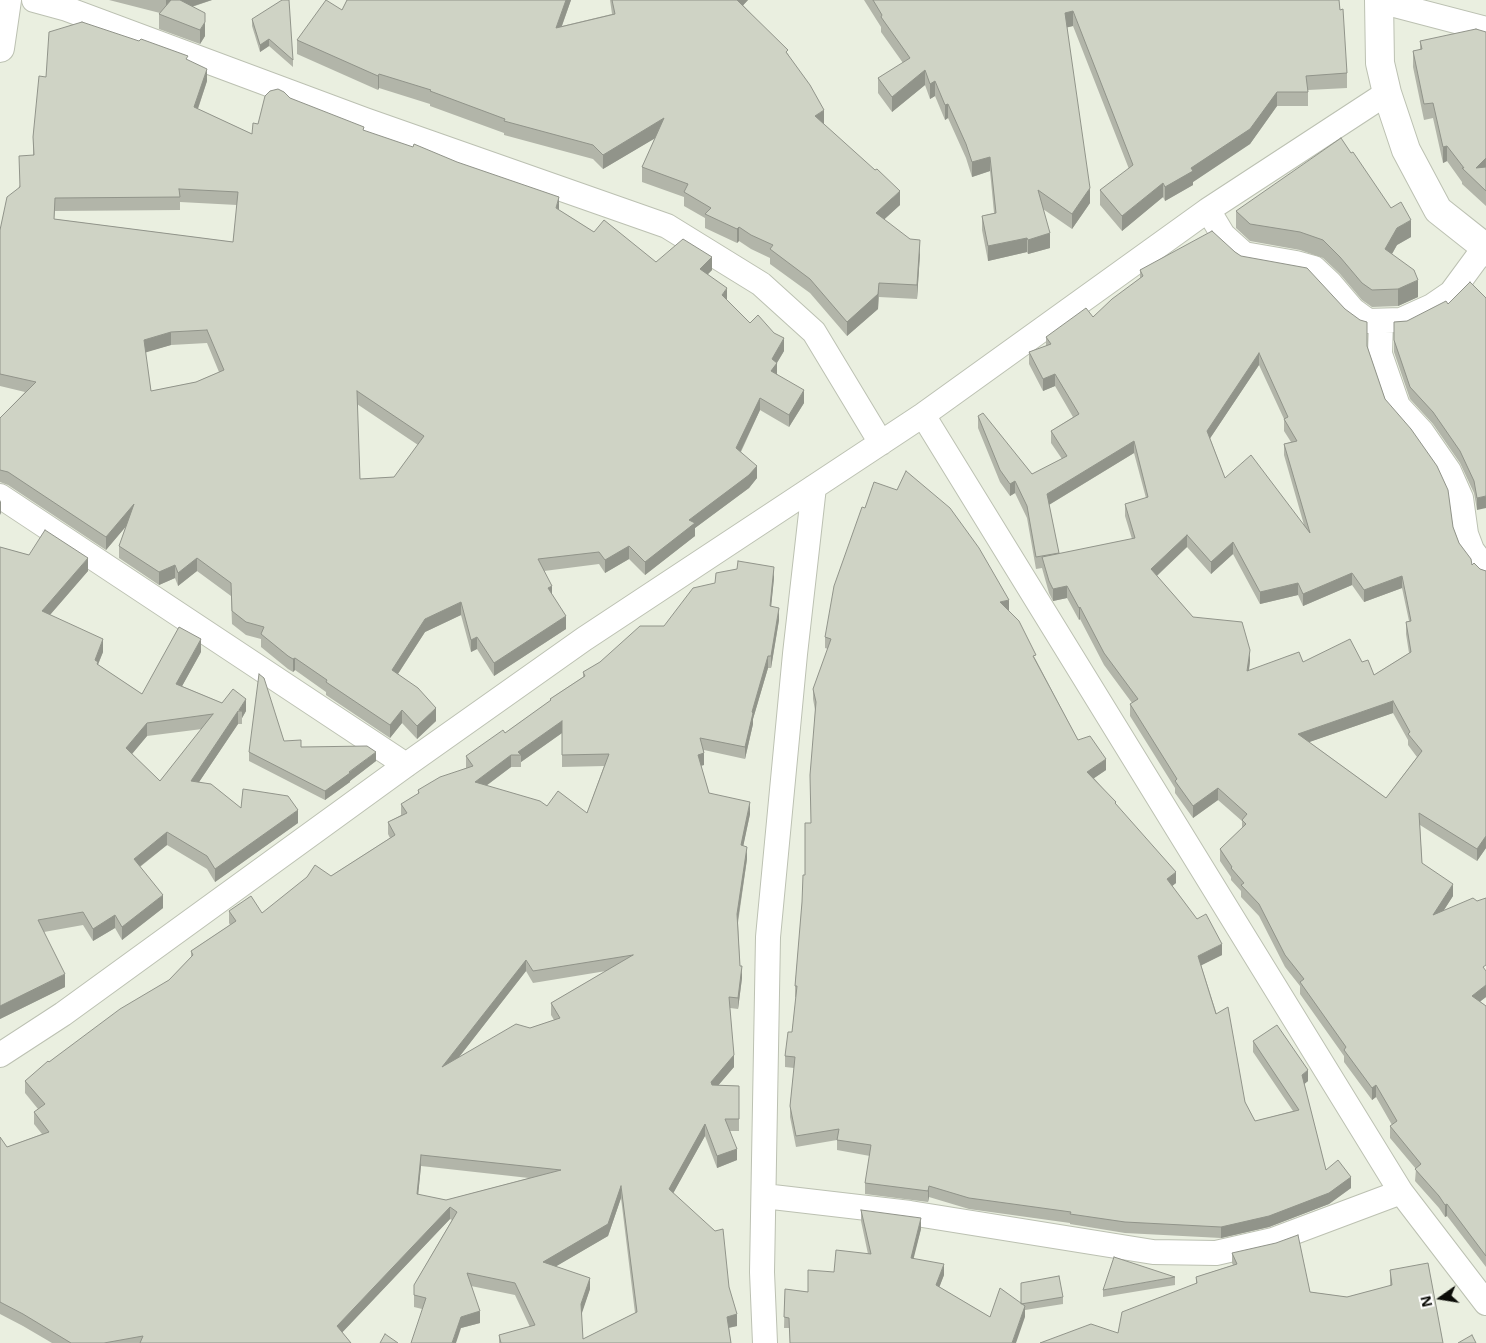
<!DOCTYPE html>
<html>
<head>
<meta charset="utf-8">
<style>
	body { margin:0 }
	#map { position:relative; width:1486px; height:1343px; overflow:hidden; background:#eaefe0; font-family:"Noto Sans",sans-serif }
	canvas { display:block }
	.north { position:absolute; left:1416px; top:1273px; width:50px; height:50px; -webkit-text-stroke:4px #fff; paint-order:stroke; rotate:257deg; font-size:14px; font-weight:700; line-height:20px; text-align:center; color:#0b0c08 }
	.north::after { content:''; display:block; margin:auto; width:18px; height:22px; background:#0b0c08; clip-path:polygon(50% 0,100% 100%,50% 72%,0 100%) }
</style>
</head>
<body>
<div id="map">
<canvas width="1486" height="1343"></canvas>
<div class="north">N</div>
</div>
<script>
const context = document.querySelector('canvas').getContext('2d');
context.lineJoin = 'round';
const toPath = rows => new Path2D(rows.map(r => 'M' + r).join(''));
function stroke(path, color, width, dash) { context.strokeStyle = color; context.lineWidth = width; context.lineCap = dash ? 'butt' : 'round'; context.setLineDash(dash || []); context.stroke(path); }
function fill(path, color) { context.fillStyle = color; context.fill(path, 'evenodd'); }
const minor = toPath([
	[34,0,67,9,365,120,667,226,761,284,814,332,881,443],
	[1379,1,1486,29],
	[1208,210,1223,235,1244,254,1296,263,1314,268,1330,283,1353,310,1368,321,1401,320,1432,306,1451,293,1476,259,1486,249],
	[1381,321,1380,354,1398,406,1422,432,1449,471,1461,498,1466,534,1472,550,1486,569],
	[923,415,1401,1192,1486,1303],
	[0,496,406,765],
	[0,1055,63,1014,406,765,584,639,923,415,1208,210,1387,93],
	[764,1196,910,1213,1153,1252,1216,1253,1273,1240,1401,1192],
	[765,1343,762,1272,768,937,795,654,814,487]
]);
const tertiary = toPath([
	[1379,0,1380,63,1387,93,1406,150,1438,210,1486,248],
	[0,48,7,0]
]);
const wall = toPath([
	[109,0,212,0,192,7,205,36,200,44,159,29,159,14,160,13],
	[347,0,571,0,562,26,612,14,610,0,748,0,743,5,788,54,824,124,900,205,884,219,920,254,917,299,879,297,878,309,847,336,810,293,770,264,770,258,751,249,739,241,737,243,705,228,705,218,684,206,684,197,642,182,642,167,655,138,603,169,593,159,504,135,504,133,430,106,430,104,379,88,378,90,297,54,297,40,342,10],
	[864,0,1339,0,1347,73,1347,88,1308,90,1308,106,1277,106,1250,144,1193,182,1193,185,1165,201,1163,197,1122,231,1100,205,1100,190,1129,169,1073,26,1067,27,1090,203,1072,229,1043,209,1050,248,1028,254,1027,252,988,261,982,230,982,216,994,213,990,171,972,177,966,158,948,118,945,120,935,96,930,99,925,85,892,112,878,93,878,78,903,63,881,32,881,27],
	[252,19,293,60,293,67,269,46,260,52,252,26],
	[1486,32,1486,206,1462,184,1462,182,1447,161,1443,163,1433,118,1424,120,1413,67,1413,51,1420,50,1420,41],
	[188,60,207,81,198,109,252,134,258,124,290,98,364,131,559,210,594,232,656,262,712,270,708,274,727,300,750,323,784,351,777,363,777,374,804,403,789,427,760,410,741,452,757,478,749,488,695,528,695,536,645,575,629,559,605,573,599,564,544,571,552,594,566,629,494,676,477,649,471,652,461,615,425,632,398,674,436,721,417,739,402,723,390,738,326,695,326,692,295,670,293,672,288,669,261,647,261,639,246,635,232,624,231,596,197,571,178,586,175,578,159,585,119,558,119,546,126,526,106,550,8,485,0,482,0,418,25,392,0,386,0,230,33,155,33,137,46,77],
	[180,202,237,205,233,242,54,219,55,211,180,210],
	[207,343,219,372,196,382,151,391,145,352,171,345],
	[357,404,418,445,394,477,360,479],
	[1351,153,1411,237,1397,245,1392,254,1418,297,1398,306,1372,307,1362,300,1340,274,1323,258,1300,250,1250,241,1236,228,1236,211],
	[1235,252,1367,346,1385,399,1453,527,1459,543,1472,565,1480,569,1486,571,1486,848,1477,861,1420,825,1422,863,1453,896,1444,910,1486,997,1480,1001,1486,1006,1486,1267,1447,1216,1445,1217,1439,1208,1415,1181,1416,1169,1390,1138,1390,1126,1392,1125,1376,1097,1372,1100,1344,1062,1344,1056,1300,994,1300,986,1285,967,1259,916,1241,897,1241,891,1231,880,1231,877,1220,861,1220,849,1242,828,1242,821,1218,800,1193,818,1175,793,1175,788,1130,716,1130,704,1132,703,1104,665,1080,619,1079,620,1067,598,1053,601,1049,593,1042,568,1036,569,1027,518,1015,493,1010,496,1000,482,978,428,978,416,1032,474,1062,459,1051,443,1051,431,1073,417,1055,386,1043,391,1029,364,1029,352,1046,346,1046,337,1093,317,1140,278,1140,270],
	[1259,365,1284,419,1284,431,1291,442,1284,444,1284,455,1304,525,1225,478,1210,438],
	[1134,453,1146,498,1125,504,1125,516,1132,539,1059,554,1049,505],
	[1187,547,1211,574,1233,554,1260,604,1298,595,1303,606,1352,585,1364,602,1402,588,1409,621,1406,622,1406,634,1409,653,1374,675,1362,662,1303,662,1249,671,1250,661,1193,617,1157,576],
	[1393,713,1408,740,1408,745,1417,757,1386,798,1309,742],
	[1486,298,1477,510,1474,493,1460,463,1433,424,1410,399,1394,352,1394,322,1407,321,1448,304],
	[0,547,88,571,50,615,103,652,98,665,142,694,201,652,182,686,222,703,246,711,242,718,242,724,238,724,199,782,241,808,298,823,215,882,207,869,167,845,140,867,163,908,122,940,115,928,93,941,83,925,44,932,65,987,0,1019],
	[202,729,160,781,132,754,147,736],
	[774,578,771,606,779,620,771,668,768,668,753,719,753,724,745,759,704,750,704,765,701,766,709,793,750,814,743,846,747,859,738,923,740,966,742,978,738,1009,730,1008,734,1067,718,1085,739,1086,739,1131,730,1131,737,1160,717,1168,705,1136,673,1193,729,1287,737,1326,729,1328,731,1343,499,1343,499,1335,530,1327,515,1295,471,1286,480,1323,461,1328,422,1309,414,1307,414,1285,452,1220,450,1219,342,1332,351,1343,52,1343,23,1326,0,1314,0,1137,7,1147,42,1134,34,1124,34,1112,38,1109,25,1093,25,1081,49,1062,169,980,191,957,191,951,230,925,229,923,229,911,262,913,331,876,390,838,388,834,388,822,401,815,401,804,418,794,418,790,466,768,466,756,505,733,550,701,550,699,583,677,583,672,664,626],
	[562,733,562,767,604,766,587,813,547,806,486,786,511,767,521,767,521,762],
	[526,971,533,983,606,971,551,1003,551,1015,554,1020,530,1028,459,1057],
	[421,1166,529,1178,446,1200,418,1195],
	[621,1198,635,1313,583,1339,581,1314,590,1289,556,1266,608,1236],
	[1009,611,1036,660,1078,740,1106,770,1094,778,1116,804,1176,883,1172,886,1222,955,1201,965,1245,1102,1255,1121,1293,1111,1253,1052,1253,1041,1308,1081,1304,1084,1326,1170,1351,1188,1329,1204,1269,1227,1221,1238,1125,1233,1070,1224,1070,1223,969,1209,929,1197,928,1202,865,1194,865,1183,870,1156,837,1150,837,1140,796,1147,790,1117,790,1106,794,1068,785,1067,785,1056,792,1032,796,997,795,997,795,986,805,875,811,823,815,710,813,699,813,689,828,649,825,648,825,637],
	[284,741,301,747,376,761,350,781,350,782,325,800,249,761,249,752],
	[861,1210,921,1229,913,1258,944,1275,939,1287,990,1317,1021,1303,1063,1297,1063,1304,1025,1310,1025,1317,789,1328,784,1328,785,1289,808,1292,834,1272,868,1254,861,1221],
	[1232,1253,1310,1292,1347,1297,1390,1286,1390,1270,1443,1343,1118,1333,1196,1284,1196,1277,1233,1265,1232,1263],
	[1175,1277,1175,1285,1103,1297,1103,1290]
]);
const shadedWall = toPath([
	[166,0,172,0,166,14],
	[175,0,212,0,175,12],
	[566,0,571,0,556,42,556,28],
	[736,0,748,0,736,13],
	[1073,11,1073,26,1065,28,1065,13],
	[205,22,205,36,200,44,200,30],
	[269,39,269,46,260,52,260,45],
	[207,69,207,81,194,120,194,107],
	[925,70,925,85,892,112,892,97],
	[379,74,379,88,378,90,378,76],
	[935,81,935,96,930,99,930,84],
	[1277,92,1277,106,1250,144,1193,182,1193,185,1165,201,1165,187,1191,168],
	[948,104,948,118,945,120,945,105],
	[824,110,824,125,815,116],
	[664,118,664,133,603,169,603,155],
	[1447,146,1447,161,1443,163,1443,147],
	[990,157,990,171,972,177,972,162],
	[1486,158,1486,173,1476,168],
	[1163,183,1163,197,1122,231,1122,216],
	[1090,188,1090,203,1072,229,1072,214],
	[900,191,900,205,876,227,876,213],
	[559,197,559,210,556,208],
	[1411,220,1411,237,1397,245,1385,266,1385,249,1397,228],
	[739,227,739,241,737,243,737,229],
	[1050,233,1050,248,1028,254,1028,240],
	[1027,238,1027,252,988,261,988,246],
	[920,240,920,254,917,299,917,285],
	[712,257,712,270,700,282,700,269],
	[1418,280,1418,297,1398,306,1398,289],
	[879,283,878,309,847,336,847,322],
	[727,288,727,301,722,295],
	[171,332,171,345,144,353,144,340],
	[784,338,784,351,775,366,777,363,777,376,771,371,772,359],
	[1259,353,1259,365,1207,443,1207,431],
	[1055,374,1055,386,1043,391,1043,379],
	[804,390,804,403,789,427,789,415],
	[760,398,760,410,736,461,736,448],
	[1134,441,1134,453,1047,506,1047,494],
	[757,466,757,478,749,488,695,528,695,536,645,575,645,562,689,520],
	[1015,481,1015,493,1010,496,1010,484],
	[1486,496,1486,508,1477,510,1477,498],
	[1,500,1,513,0,515,0,502],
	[134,504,134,517,106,550,106,537],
	[1187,535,1187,547,1151,581,1151,569],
	[1233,542,1233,554,1211,574,1211,562],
	[629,546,629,559,605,573,605,560],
	[88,558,88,571,42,624,42,611],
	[197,558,197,571,178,586,178,573],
	[175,565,175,578,159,585,159,572],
	[774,567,774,578,770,618,770,606],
	[1352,573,1352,585,1303,606,1303,594],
	[1402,576,1402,588,1364,602,1364,590],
	[1298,583,1298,595,1260,604,1260,592],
	[552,586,552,599,548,588],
	[1067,586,1067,598,1053,601,1053,589],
	[1009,600,1009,611,1000,613,1000,602],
	[461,602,461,615,425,632,392,683,392,670,425,619],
	[1080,607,1080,619,1079,620,1079,608],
	[779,608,779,620,771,668,771,656],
	[566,616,566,629,494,676,494,663],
	[477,637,477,649,471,652,471,640],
	[103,639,103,652,98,664,98,674,95,660],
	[201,639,201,652,176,697,176,684],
	[1250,650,1250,661,1247,683,1247,671],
	[768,656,768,668,753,719,753,724,745,759,745,747,752,712],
	[295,658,295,670,293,672,293,659],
	[246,699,246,711,242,718,242,711,239,710],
	[1393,701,1393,713,1298,746,1298,734],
	[436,708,436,721,417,739,417,726],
	[402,710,402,723,390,738,390,725],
	[238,711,238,724,191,794,191,781],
	[562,721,562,733,521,762,521,755,518,752],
	[147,723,147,736,126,761,126,748],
	[376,752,376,761,350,781,350,782,325,800,325,791],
	[704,753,704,765,698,766,698,755],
	[511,755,511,767,475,794,475,782],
	[1106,759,1106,770,1087,783,1087,772],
	[1218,788,1218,800,1193,818,1193,806],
	[750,802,750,814,741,857,741,845],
	[298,810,298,823,215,882,215,869],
	[167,832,167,845,134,871,134,859],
	[1486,836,1486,848,1477,861,1477,849],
	[747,847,747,859,737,926,737,914],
	[1176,872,1176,883,1167,890,1167,879],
	[1453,884,1453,896,1433,927,1433,915],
	[163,895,163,908,122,940,122,927],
	[115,915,115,928,93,941,93,929],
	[1222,944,1222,955,1198,967,1198,956],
	[526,960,526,971,442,1079,442,1067],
	[742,966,742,978,738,1009,738,998],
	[65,974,65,987,0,1019,0,1006],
	[1486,985,1486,997,1472,1008,1472,996],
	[734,1055,734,1067,711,1094,711,1082],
	[1308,1070,1308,1081,1302,1086,1302,1075],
	[1376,1085,1376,1097,1372,1100,1372,1088],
	[705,1124,705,1136,669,1201,669,1189],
	[737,1149,737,1160,717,1168,717,1156],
	[421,1155,421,1166,417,1206,417,1194],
	[1351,1177,1351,1188,1329,1204,1269,1227,1221,1238,1221,1227],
	[621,1186,621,1198,608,1236,543,1274,543,1262],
	[929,1186,929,1197,928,1202,928,1191],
	[1447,1204,1447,1216,1445,1217,1445,1205],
	[450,1207,450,1219,337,1338,337,1326],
	[921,1218,921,1229,911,1269,911,1258],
	[944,1264,944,1275,936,1296,936,1285],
	[590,1278,590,1289,581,1316,581,1304],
	[1025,1306,1025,1317,1016,1343,1012,1343],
	[480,1311,480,1323,461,1328,456,1343,452,1343,461,1317],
	[737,1314,737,1326,727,1328,727,1317]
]);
const building = toPath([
	[171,0,180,0,205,13,205,22,200,30,159,14,171,0],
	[282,0,289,0,293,60,269,39,260,45,252,19,282,0],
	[326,0,342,10,347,0,566,0,556,28,615,14,612,0,737,0,788,50,786,52,810,85,824,110,815,116,875,170,877,169,900,191,876,213,910,239,920,240,917,285,879,283,878,294,847,322,810,279,770,249,773,245,751,235,739,227,737,229,705,214,711,208,684,192,688,184,642,167,664,118,603,155,593,145,504,121,505,119,430,91,431,90,379,74,378,76,297,40,326,0],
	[873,0,1339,0,1340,10,1343,9,1347,73,1306,76,1308,92,1277,92,1250,129,1191,168,1193,171,1165,187,1163,183,1122,216,1100,190,1133,165,1073,11,1065,13,1090,188,1072,214,1038,190,1050,233,1028,240,1027,238,988,246,982,216,996,213,990,157,972,162,966,144,948,104,945,105,935,81,930,84,925,70,892,97,878,78,910,58,881,17,882,15,873,0],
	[82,22,139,41,141,39,188,56,186,59,207,69,194,107,252,134,253,123,258,124,265,96,270,91,278,89,284,92,290,98,364,127,363,130,413,147,414,144,457,162,559,197,556,208,594,232,604,220,656,262,683,239,712,257,700,269,727,288,722,295,750,323,758,315,774,333,784,338,772,359,777,363,771,371,804,390,789,415,760,398,736,448,757,466,749,475,689,520,695,523,645,562,629,546,605,560,599,552,538,559,552,586,548,588,566,616,494,663,477,637,471,640,461,602,425,619,392,670,418,688,436,708,417,726,402,710,390,725,326,682,327,680,295,658,293,659,288,656,261,634,264,627,246,622,232,611,231,583,197,558,178,573,175,565,159,572,119,546,134,504,106,537,8,472,0,470,0,418,36,382,0,374,0,230,7,197,20,187,19,156,34,155,33,137,39,76,46,77,49,32,82,22],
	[179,189,238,192,233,242,54,219,55,198,180,197,179,189],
	[207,330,224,370,196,382,151,391,144,340,171,332,207,330],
	[357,391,424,436,394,477,360,479,357,391],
	[1476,29,1486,32,1486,158,1476,168,1486,167,1486,191,1462,168,1464,168,1447,146,1443,147,1433,103,1424,104,1413,51,1422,49,1420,41,1476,29],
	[1341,138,1351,153,1353,152,1391,208,1401,202,1411,220,1397,228,1385,249,1414,270,1418,280,1398,289,1372,290,1362,283,1340,257,1323,240,1300,232,1250,224,1236,211,1341,138],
	[1212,231,1235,252,1241,256,1307,268,1345,309,1360,320,1367,322,1367,346,1385,399,1411,429,1437,466,1448,490,1453,527,1459,543,1471,559,1472,565,1474,563,1480,569,1486,571,1486,836,1477,849,1419,813,1422,863,1453,884,1433,915,1473,898,1477,901,1486,898,1486,965,1483,967,1486,971,1486,985,1472,996,1486,1006,1486,1256,1447,1204,1445,1205,1439,1196,1415,1169,1421,1164,1390,1126,1397,1121,1376,1085,1372,1088,1344,1050,1346,1047,1300,982,1304,979,1285,955,1259,904,1241,885,1244,883,1231,868,1232,867,1220,849,1246,824,1242,820,1247,814,1218,788,1193,806,1175,781,1177,779,1130,704,1138,699,1104,653,1080,607,1079,608,1067,586,1053,589,1049,581,1042,557,1135,538,1125,504,1148,497,1134,441,1047,494,1059,553,1036,557,1027,506,1015,481,1010,484,1000,470,978,416,983,413,1032,474,1067,456,1051,431,1079,414,1055,374,1043,379,1029,352,1051,344,1046,337,1086,308,1093,317,1112,299,1143,276,1140,270,1212,231],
	[1259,353,1288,417,1284,419,1297,441,1284,444,1310,533,1251,455,1225,478,1207,431,1259,353],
	[1187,535,1211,562,1233,542,1260,592,1298,583,1303,594,1352,573,1364,590,1402,576,1411,621,1406,622,1411,652,1374,675,1368,660,1362,662,1350,639,1303,662,1299,652,1247,671,1250,650,1242,622,1193,617,1151,569,1187,535],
	[1393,701,1410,732,1408,734,1422,751,1386,798,1298,734,1393,701],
	[1470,282,1486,298,1486,496,1477,498,1474,481,1460,451,1433,412,1410,387,1394,340,1394,322,1407,321,1446,301,1448,304,1470,282],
	[906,471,950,508,979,548,1009,600,1000,602,1019,621,1036,655,1033,656,1078,740,1090,736,1106,759,1087,772,1116,802,1115,803,1176,872,1167,879,1197,919,1206,914,1222,944,1198,956,1216,1014,1228,1007,1245,1102,1255,1121,1299,1110,1253,1041,1277,1025,1308,1070,1302,1075,1326,1170,1338,1160,1351,1177,1329,1193,1269,1216,1221,1227,1125,1222,1070,1214,1071,1212,969,1198,929,1186,928,1191,865,1183,871,1145,837,1140,839,1129,796,1136,790,1106,795,1057,785,1056,788,1032,792,1032,797,986,795,986,802,902,803,875,805,875,805,823,811,823,810,775,816,702,813,689,831,639,825,637,834,586,862,507,865,508,874,482,897,490,906,471],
	[45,530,88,558,42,611,103,639,95,660,98,662,97,664,142,694,179,627,201,639,176,684,222,703,233,689,246,699,239,710,242,711,238,711,191,781,211,784,241,808,243,789,288,796,298,810,215,869,207,856,167,832,134,859,163,895,122,927,115,915,93,929,83,912,38,920,65,974,0,1006,0,547,29,555,45,530],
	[213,714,160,781,126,748,147,723,213,714],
	[738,561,774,567,770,606,779,608,771,656,768,656,752,712,753,713,745,747,700,738,704,753,698,755,709,793,750,802,741,845,747,847,737,914,740,966,742,966,738,998,729,997,734,1055,711,1082,712,1085,739,1086,739,1119,725,1119,737,1149,717,1156,705,1124,669,1189,715,1231,723,1229,729,1287,737,1314,727,1317,731,1343,501,1343,499,1335,535,1325,515,1283,467,1273,480,1311,461,1317,452,1343,411,1343,426,1298,414,1295,414,1285,457,1212,450,1207,337,1326,351,1343,140,1343,143,1336,104,1343,71,1343,23,1314,0,1302,0,1137,7,1147,49,1132,34,1112,45,1104,25,1081,48,1061,49,1062,120,1009,169,980,193,955,191,951,236,921,229,911,251,896,262,913,307,877,315,865,331,876,395,835,388,822,407,813,401,804,419,793,418,790,440,777,473,766,466,756,503,730,505,733,551,700,550,699,585,676,583,672,600,662,640,626,664,626,693,588,715,583,716,573,737,569,738,561],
	[562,721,562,755,609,754,587,813,558,791,547,806,540,801,475,782,511,755,521,755,518,752,562,721],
	[633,955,551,1003,560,1018,530,1028,516,1024,442,1067,526,960,533,971,633,955],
	[421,1155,561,1170,446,1200,417,1194,421,1155],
	[621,1186,637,1312,583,1339,581,1304,590,1278,543,1262,608,1224,621,1186],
	[259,674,264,678,284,741,301,740,301,747,367,746,376,752,349,772,350,773,325,791,249,752,259,674],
	[861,1210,921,1218,911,1258,944,1264,936,1285,990,1317,1000,1288,1025,1306,1012,1343,790,1343,789,1318,784,1317,785,1289,808,1292,808,1270,834,1272,836,1250,871,1254,861,1210],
	[1298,1235,1310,1292,1347,1297,1392,1285,1390,1270,1428,1263,1443,1343,1040,1343,1091,1324,1118,1333,1122,1312,1197,1283,1196,1277,1237,1264,1232,1253,1276,1243,1298,1235],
	[1114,1257,1175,1277,1103,1290,1114,1257],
	[1059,1276,1063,1297,1021,1304,1021,1283,1059,1276],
	[385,1334,398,1343,380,1343,385,1334],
	[1472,1335,1476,1343,1458,1343,1472,1335]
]);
stroke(minor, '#bcc1b2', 26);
stroke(tertiary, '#bcc1b2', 30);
stroke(minor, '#fff', 24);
stroke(tertiary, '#fff', 28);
fill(wall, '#b2b5a9');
fill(shadedWall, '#91948a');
fill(building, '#cfd3c5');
stroke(building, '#91948a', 1);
</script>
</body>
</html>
